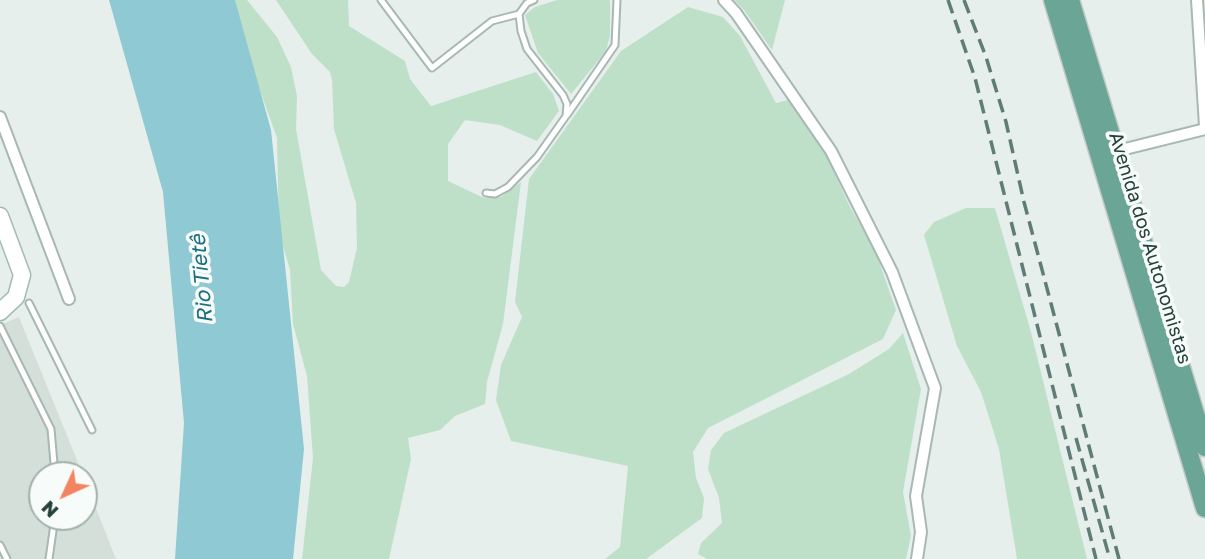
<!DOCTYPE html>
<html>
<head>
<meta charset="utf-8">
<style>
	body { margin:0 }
	#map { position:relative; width:1205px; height:559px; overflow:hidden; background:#e6efeb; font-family:"Golos Text",sans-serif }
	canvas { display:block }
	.north { position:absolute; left:28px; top:461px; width:70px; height:70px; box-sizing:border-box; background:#f7fbf9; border:2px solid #a3b1ad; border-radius:50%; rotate:225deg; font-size:19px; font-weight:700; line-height:28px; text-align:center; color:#24423a }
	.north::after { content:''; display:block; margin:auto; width:24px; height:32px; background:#f4845f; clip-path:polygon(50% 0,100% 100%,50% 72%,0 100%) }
</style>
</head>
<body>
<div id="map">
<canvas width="1205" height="559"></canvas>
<div class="north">N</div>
</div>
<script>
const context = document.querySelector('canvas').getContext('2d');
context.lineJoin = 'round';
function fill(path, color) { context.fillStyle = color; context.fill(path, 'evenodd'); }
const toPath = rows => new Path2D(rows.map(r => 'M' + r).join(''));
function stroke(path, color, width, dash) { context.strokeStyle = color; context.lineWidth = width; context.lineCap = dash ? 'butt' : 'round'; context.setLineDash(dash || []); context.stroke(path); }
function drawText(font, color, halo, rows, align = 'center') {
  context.font = font + ' "Golos Text",sans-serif'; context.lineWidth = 7; context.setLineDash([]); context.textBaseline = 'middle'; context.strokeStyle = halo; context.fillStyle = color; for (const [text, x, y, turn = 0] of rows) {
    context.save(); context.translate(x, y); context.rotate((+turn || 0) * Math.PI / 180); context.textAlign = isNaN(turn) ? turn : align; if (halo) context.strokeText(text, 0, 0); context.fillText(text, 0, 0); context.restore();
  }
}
const built = toPath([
	[19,317,83,475,42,475,42,517,84,517,84,478,116,559,0,559,0,325]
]);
const green = toPath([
	[218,0,247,0,277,37,291,67,297,96,296,129,321,270,336,286,344,287,349,282,357,248,356,203,334,129,332,80,330,72,312,54,276,0,348,0,349,26,405,61,410,79,431,106,536,72,553,94,559,111,537,141,500,125,465,120,448,144,448,181,484,198,501,197,521,182,503,324,487,382,485,404,455,416,440,430,408,438,411,459,389,559,302,559,313,458,307,376,293,324,290,270,279,232,277,138,257,82],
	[557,0,610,0,610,35,606,51,571,94,538,53,525,15,535,7],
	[734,0,785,0,772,50,744,10],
	[688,7,723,17,740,36,776,103,788,100,822,146,850,207,875,250,896,310,883,339,708,428,693,452,696,478,704,498,702,518,646,559,605,559,620,547,628,466,511,441,496,400,501,365,522,317,515,302,529,179,621,51],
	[966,208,995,208,1031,332,1087,559,1017,559,999,449,981,392,957,346,924,235,934,222],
	[903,333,921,389,903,492,911,536,906,559,707,559,698,554,701,543,722,523,719,498,708,469,711,450,724,433,849,374,889,349]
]);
const water = toPath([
	[109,0,235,0,271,130,304,449,293,559,175,559,184,423,163,192]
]);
const service = toPath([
	[381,0,432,68,492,21,519,14],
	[567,115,615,45,617,0],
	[486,193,495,194,508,187,537,157,566,116,567,104,563,95,527,49,521,31,519,14,527,3,534,0],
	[29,303,92,430],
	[0,326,51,429,55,475],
	[0,545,7,559],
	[49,559,55,517]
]);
const minor = toPath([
	[724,0,736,13,831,151,892,272,935,388,916,496,921,532,917,559],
	[1197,0,1205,126],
	[0,117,69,299],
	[1113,152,1205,129]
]);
const secondary = toPath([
	[0,216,22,275,16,297,0,312]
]);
const primary = toPath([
	[1053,0,1205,508],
	[1070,0,1205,447]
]);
const rail = toPath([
	[948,0,975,78,1096,559],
	[964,0,986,57,1006,122,1024,202,1119,559],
	[1076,438,1109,556]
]);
const streetNames = [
	["Avenida dos Autonomistas",1150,248,73]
];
const waterNames = [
	["Rio Tietê",202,279,-95]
];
fill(built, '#d4dfda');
fill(green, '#bfe0c8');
fill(water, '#8ec9d4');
stroke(service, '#a8b8b2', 9);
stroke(minor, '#a8b8b2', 14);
stroke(secondary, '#a4bbb3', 19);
stroke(primary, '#c2cac8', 21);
stroke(service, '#fff', 5);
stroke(minor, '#fff', 10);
stroke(secondary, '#fff', 16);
stroke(primary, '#6aa596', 18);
stroke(rail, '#5f7d75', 3.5, [14, 7]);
drawText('19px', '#24423a', '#f7fbf9', streetNames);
drawText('italic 21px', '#1c6f80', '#f7fbf9', waterNames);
</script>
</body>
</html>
